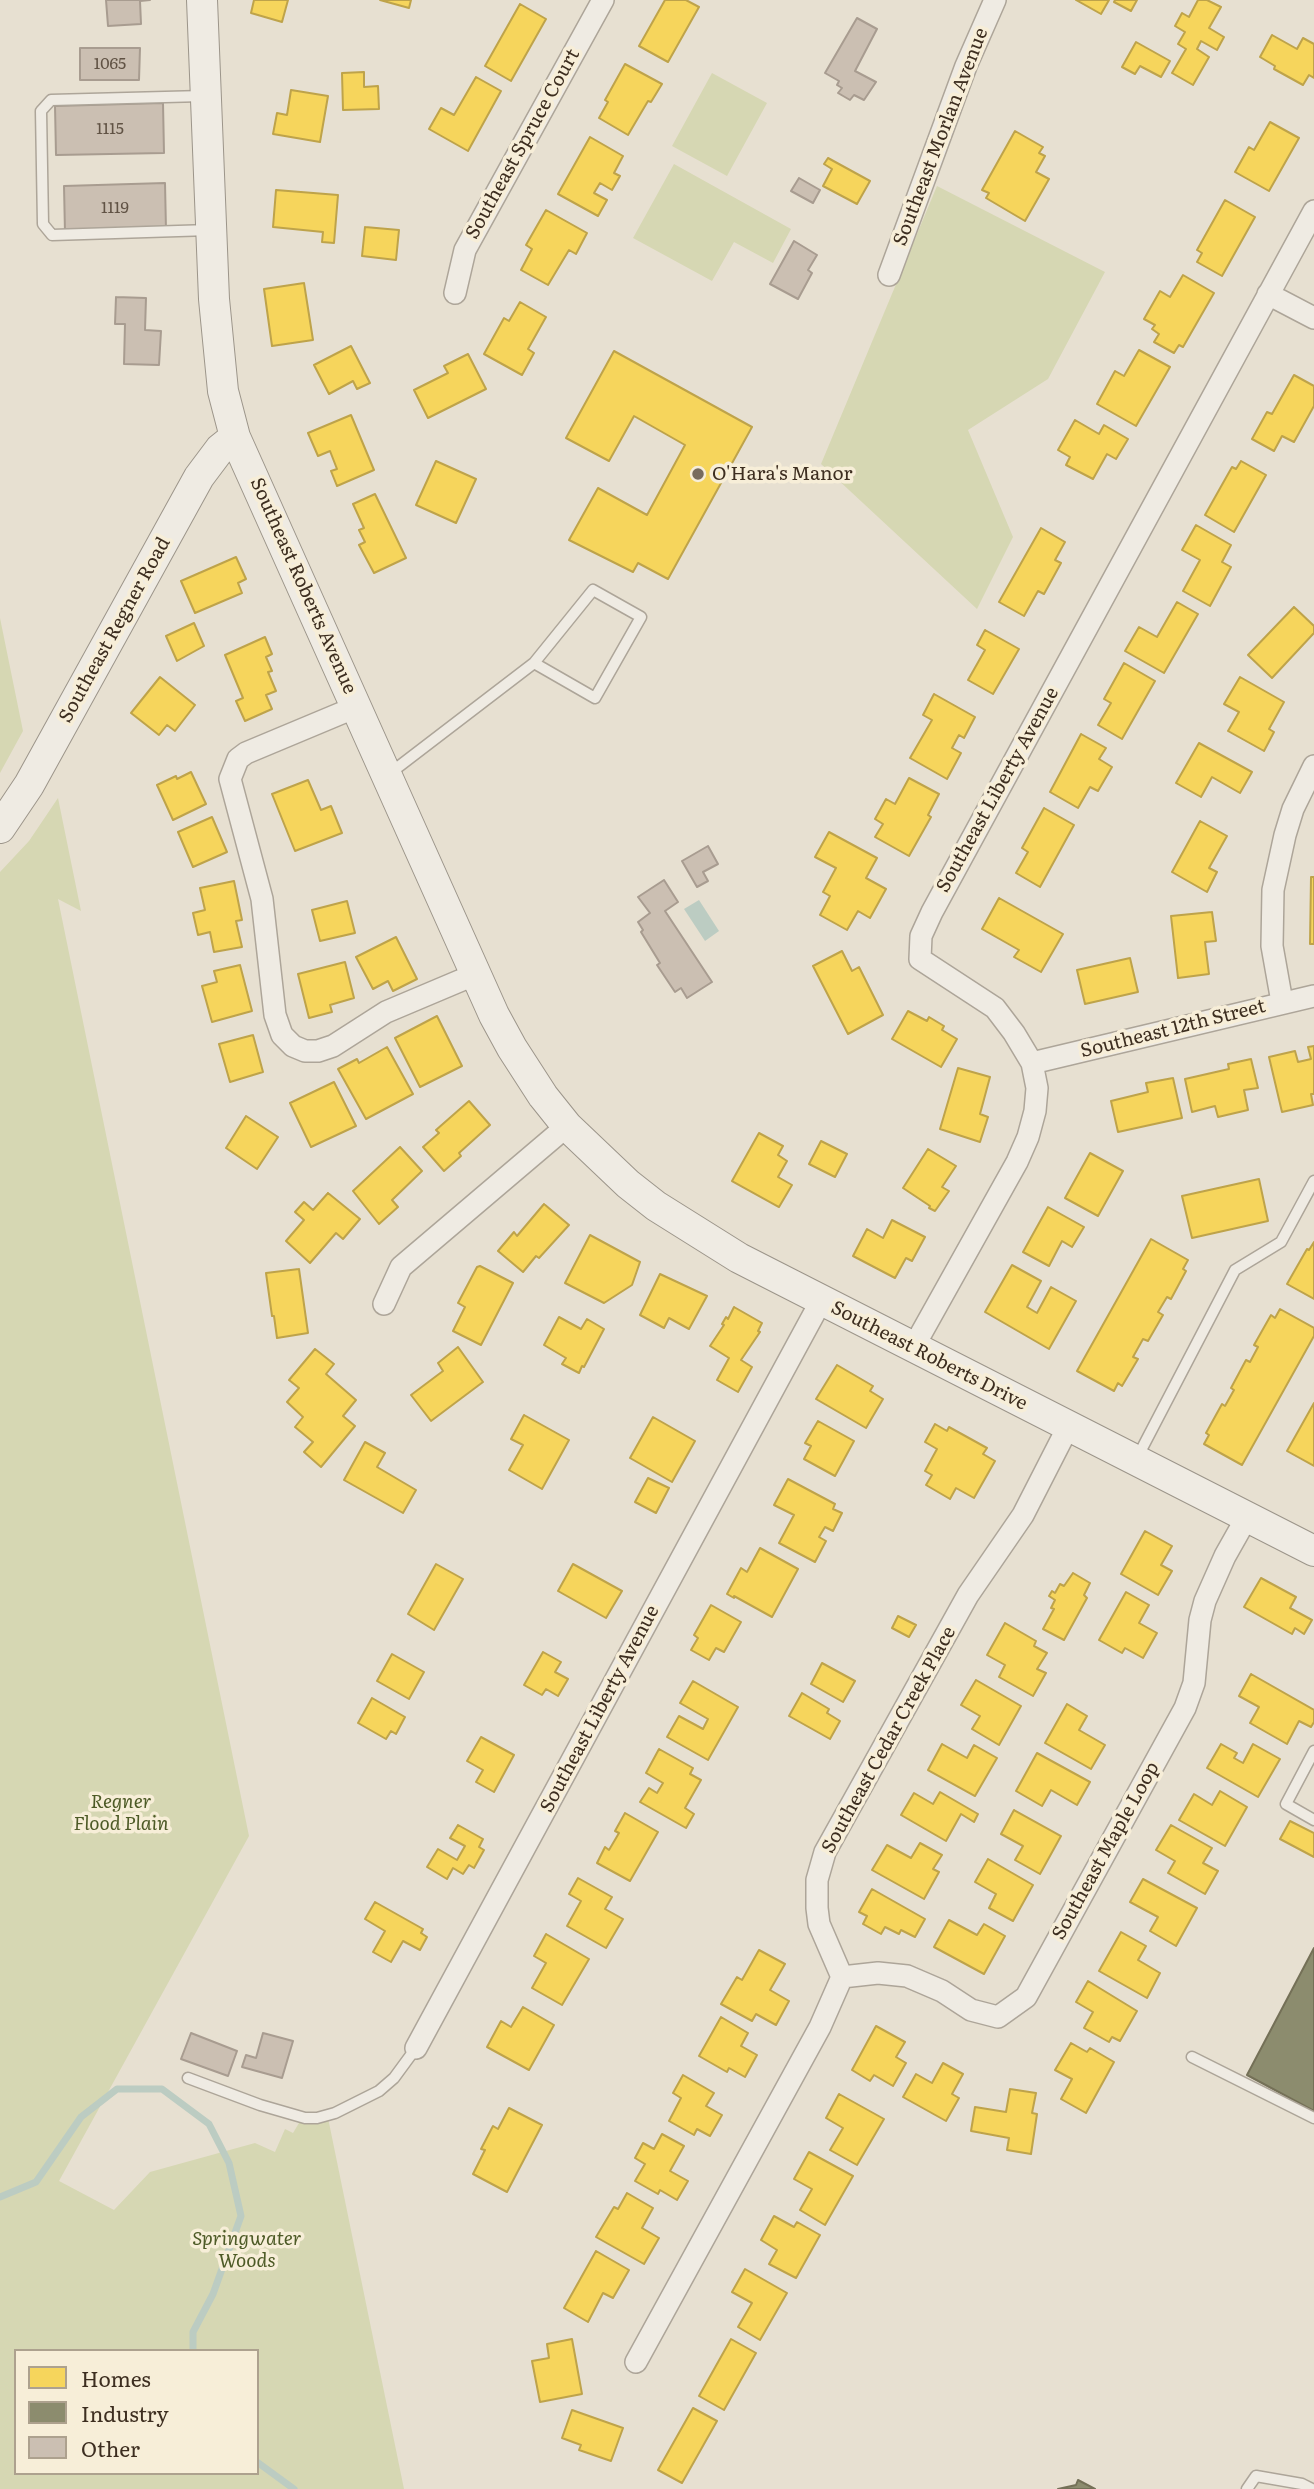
<!DOCTYPE html>
<html>
<head>
<meta charset="utf-8">
<style>
	body { margin:0 }
	#map { position:relative; width:1314px; height:2489px; overflow:hidden; background:#e7e0d1; font-family:Literata,serif }
	canvas { display:block }
	.legend { position:absolute; left:14px; top:2349px; width:245px; height:126px; box-sizing:border-box; background:#f7eed8; border:2px solid #ada18e; margin:0; padding:9px 12px; list-style:none; font-size:21px; color:#3d2e20 }
	.legend li { display:flex; align-items:center; gap:14px; height:35px }
	.legend b { width:35px; border:2px solid #ada18e }
</style>
</head>
<body>
<div id="map">
<canvas width="1314" height="2489"></canvas>
<ul class="legend">
<li><b style="height:19px;background:#f6d55c"></b>Homes</li>
<li><b style="height:19px;background:#8c8c6e"></b>Industry</li>
<li><b style="height:19px;background:#cbbfb2"></b>Other</li>
</ul>
</div>
<script>
const context = document.querySelector('canvas').getContext('2d');
context.lineJoin = 'round';
function fill(path, color) { context.fillStyle = color; context.fill(path, 'evenodd'); }
const toPath = rows => new Path2D(rows.map(r => 'M' + r).join(''));
function stroke(path, color, width, dash) { context.strokeStyle = color; context.lineWidth = width; context.lineCap = dash ? 'butt' : 'round'; context.setLineDash(dash || []); context.stroke(path); }
function drawText(font, color, halo, rows, align = 'center') {
  context.font = font + ' Literata,serif'; context.lineWidth = 7; context.setLineDash([]); context.textBaseline = 'middle'; context.strokeStyle = halo; context.fillStyle = color; for (const [text, x, y, turn = 0] of rows) {
    context.save(); context.translate(x, y); context.rotate((+turn || 0) * Math.PI / 180); context.textAlign = isNaN(turn) ? turn : align; if (halo) context.strokeText(text, 0, 0); context.fillText(text, 0, 0); context.restore();
  }
}
const green = toPath([
	[712,73,767,103,727,176,672,146],
	[674,164,791,229,773,263,734,242,712,281,633,238],
	[937,186,1105,272,1048,379,968,430,1013,537,977,609,821,464],
	[0,618,23,731,0,773],
	[58,798,81,911,58,899,249,1836,59,2181,114,2210,150,2172,255,2143,275,2152,285,2129,293,2133,302,2118,327,2113,404,2489,0,2489,0,872,29,841],
	[16,2351,257,2351,257,2473,16,2473]
]);
const water = toPath([
	[699,900,719,931,705,941,684,909]
]);
const homes = toPath([
	[254,0,288,0,282,22,251,13,254,0],
	[380,0,411,0,409,8,380,0],
	[665,0,686,0,699,7,668,62,639,46,665,0],
	[1076,0,1109,0,1101,14,1076,0],
	[1115,0,1137,0,1131,11,1114,2,1115,0],
	[1198,0,1207,0,1221,7,1209,28,1224,37,1217,50,1201,41,1197,49,1209,57,1193,85,1172,73,1186,49,1178,44,1185,32,1175,26,1182,13,1189,17,1198,0],
	[520,4,546,19,511,81,485,66,520,4],
	[1272,35,1297,49,1303,38,1314,44,1314,78,1309,75,1303,85,1274,69,1275,66,1260,57,1272,35],
	[1136,42,1170,61,1161,77,1140,66,1135,74,1122,67,1136,42],
	[625,64,662,84,651,102,648,101,628,135,599,118,608,102,605,100,625,64],
	[364,72,364,87,378,86,379,109,343,110,342,73,364,72],
	[476,77,501,91,468,151,429,129,441,108,454,115,476,77],
	[291,90,328,96,320,142,273,134,277,113,287,115,291,90],
	[1270,122,1299,138,1269,191,1235,172,1249,147,1254,150,1270,122],
	[1015,131,1043,147,1039,153,1045,156,1036,172,1049,179,1025,221,986,198,989,193,982,190,1015,131],
	[590,137,623,156,614,173,620,176,612,190,600,183,594,193,607,200,598,216,558,194,590,137],
	[828,158,870,181,857,204,823,186,832,169,824,164,828,158],
	[276,190,338,195,334,243,322,242,323,232,273,227,276,190],
	[1225,200,1255,217,1222,276,1197,262,1202,253,1197,250,1225,200],
	[546,210,587,233,576,254,569,250,548,285,521,270,532,249,526,245,546,210],
	[365,227,399,230,396,260,362,256,365,227],
	[1183,275,1214,293,1183,347,1179,345,1174,353,1154,342,1159,334,1152,329,1155,325,1144,319,1160,291,1170,297,1183,275],
	[304,283,313,340,272,346,264,289,304,283],
	[520,302,546,317,528,349,534,353,522,375,484,354,504,318,509,321,520,302],
	[351,346,370,383,357,389,353,381,329,394,314,365,351,346],
	[1139,350,1170,367,1136,426,1097,404,1115,371,1124,376,1139,350],
	[614,351,752,427,668,579,638,563,633,572,569,540,598,488,647,515,685,445,634,416,609,461,566,438,614,351],
	[468,354,486,389,428,418,414,390,448,373,444,366,468,354],
	[1294,375,1314,386,1314,406,1294,442,1282,436,1274,451,1252,439,1267,412,1272,414,1294,375],
	[351,415,374,470,337,486,331,471,337,469,330,451,318,456,308,433,351,415],
	[1075,420,1099,434,1104,425,1128,439,1116,459,1107,454,1093,479,1066,465,1070,457,1058,450,1075,420],
	[436,461,476,479,456,523,416,505,436,461],
	[1241,461,1266,475,1234,532,1205,515,1232,467,1236,469,1241,461],
	[375,494,406,558,374,573,359,545,365,542,359,530,364,528,353,504,375,494],
	[1196,525,1231,545,1222,562,1231,567,1210,606,1183,591,1200,560,1182,550,1196,525],
	[1041,528,1065,542,1055,560,1061,563,1044,594,1038,591,1024,616,999,602,1041,528],
	[236,557,246,579,238,583,242,593,195,613,181,581,236,557],
	[1177,602,1198,614,1164,673,1125,651,1139,627,1157,637,1177,602],
	[1294,607,1314,626,1314,633,1272,678,1248,655,1294,607],
	[194,623,204,646,177,661,166,636,194,623],
	[985,630,1019,649,993,694,968,680,985,650,977,645,985,630],
	[265,637,272,654,266,657,272,671,268,672,276,691,266,695,272,709,245,721,236,701,243,698,225,655,265,637],
	[1124,663,1155,681,1122,739,1098,725,1111,703,1104,699,1124,663],
	[160,677,195,705,175,731,167,725,159,735,131,713,160,677],
	[1240,677,1284,702,1269,729,1274,732,1264,751,1228,731,1239,712,1224,704,1240,677],
	[934,694,975,717,964,738,959,735,952,748,961,753,947,779,910,758,932,720,923,715,934,694],
	[1081,734,1106,748,1099,759,1112,767,1098,791,1090,787,1078,808,1050,792,1081,734],
	[1199,743,1252,772,1240,793,1212,777,1201,797,1176,783,1199,743],
	[191,772,206,804,173,820,157,785,176,776,177,779,191,772],
	[909,778,939,794,928,815,931,817,909,856,875,837,883,824,875,819,886,799,895,804,909,778],
	[308,780,321,810,331,806,342,833,295,851,272,794,308,780],
	[1044,808,1074,825,1040,887,1016,873,1028,852,1022,848,1044,808],
	[212,817,227,852,193,867,178,832,212,817],
	[1200,821,1227,836,1209,868,1217,872,1207,892,1172,872,1200,821],
	[829,832,877,858,866,878,886,889,870,918,858,911,847,930,820,915,830,896,823,892,836,868,815,857,829,832],
	[1311,877,1314,877,1314,944,1310,944,1311,877],
	[234,881,242,920,236,921,242,947,214,952,210,932,198,935,193,913,205,910,200,888,234,881],
	[999,898,1063,934,1041,972,1014,957,1019,950,982,929,999,898],
	[347,901,355,933,320,941,312,910,347,901],
	[1212,912,1216,941,1205,942,1209,974,1178,978,1171,916,1212,912],
	[396,937,417,979,393,991,388,981,373,989,356,957,396,937],
	[842,951,852,971,859,967,883,1015,848,1034,813,966,842,951],
	[1130,958,1138,992,1085,1004,1077,970,1130,958],
	[345,962,354,998,330,1005,332,1012,309,1018,298,974,345,962],
	[240,965,252,1011,212,1022,202,986,217,982,214,971,240,965],
	[908,1011,927,1021,929,1017,944,1026,942,1030,957,1039,941,1067,892,1039,908,1011],
	[437,1016,462,1066,420,1087,395,1038,437,1016],
	[253,1035,263,1072,230,1082,219,1044,253,1035],
	[1314,1046,1314,1094,1311,1094,1313,1105,1282,1112,1269,1057,1295,1051,1298,1062,1311,1059,1308,1047,1314,1046],
	[387,1047,413,1094,366,1119,338,1069,357,1059,359,1063,387,1047],
	[1251,1059,1258,1088,1244,1090,1248,1110,1218,1117,1215,1106,1192,1112,1185,1079,1229,1069,1228,1064,1251,1059],
	[958,1068,990,1077,980,1114,988,1117,980,1142,940,1129,958,1068],
	[1173,1078,1182,1118,1118,1132,1111,1101,1148,1092,1146,1083,1173,1078],
	[334,1082,356,1126,311,1147,290,1103,334,1082],
	[469,1101,490,1125,459,1153,461,1156,444,1171,423,1147,439,1133,436,1130,469,1101],
	[246,1116,278,1137,257,1169,226,1148,246,1116],
	[759,1133,783,1146,778,1155,787,1161,778,1177,792,1185,779,1207,732,1181,759,1133],
	[821,1141,847,1154,835,1177,809,1164,821,1141],
	[400,1147,422,1171,392,1200,398,1207,379,1224,353,1191,400,1147],
	[928,1149,956,1166,942,1187,949,1191,935,1211,929,1208,930,1206,903,1188,928,1149],
	[1090,1153,1123,1171,1098,1216,1065,1198,1090,1153],
	[1259,1179,1268,1221,1192,1238,1182,1196,1259,1179],
	[328,1193,360,1219,343,1239,336,1233,310,1263,286,1241,304,1220,295,1212,304,1202,313,1210,328,1193],
	[544,1204,569,1225,539,1258,536,1256,523,1272,498,1251,514,1232,517,1236,544,1204],
	[1048,1207,1084,1227,1072,1247,1062,1241,1049,1266,1023,1252,1048,1207],
	[892,1220,925,1237,912,1261,906,1258,895,1278,853,1256,867,1229,883,1238,892,1220],
	[590,1235,640,1262,632,1285,604,1303,565,1283,590,1235],
	[1151,1239,1188,1260,1183,1269,1186,1271,1171,1299,1167,1297,1158,1312,1163,1315,1148,1341,1143,1339,1133,1357,1138,1359,1122,1386,1118,1383,1114,1391,1077,1371,1151,1239],
	[1314,1242,1314,1299,1287,1284,1307,1249,1309,1250,1314,1242],
	[1012,1265,1041,1281,1027,1307,1037,1313,1051,1287,1076,1301,1049,1349,985,1312,1012,1265],
	[480,1266,513,1283,481,1345,453,1331,465,1307,458,1303,477,1267,480,1266],
	[299,1269,308,1333,277,1338,274,1316,272,1316,266,1273,299,1269],
	[660,1274,707,1296,689,1329,669,1318,664,1328,640,1315,660,1274],
	[734,1307,762,1323,758,1331,760,1332,741,1360,752,1367,738,1392,717,1380,729,1358,710,1346,724,1325,722,1324,726,1317,728,1319,734,1307],
	[1280,1309,1314,1328,1314,1336,1242,1465,1204,1444,1209,1435,1206,1433,1222,1404,1225,1406,1234,1390,1231,1388,1246,1360,1250,1362,1258,1347,1254,1345,1271,1315,1275,1318,1280,1309],
	[559,1317,581,1329,587,1319,604,1329,584,1367,582,1366,579,1373,562,1364,566,1358,544,1345,559,1317],
	[458,1347,483,1382,431,1421,411,1395,443,1371,438,1363,458,1347],
	[315,1349,334,1364,326,1374,356,1400,343,1416,355,1426,321,1467,304,1452,313,1442,295,1427,303,1417,287,1402,299,1388,289,1380,315,1349],
	[837,1365,873,1386,870,1391,883,1399,866,1428,816,1399,837,1365],
	[1314,1403,1314,1466,1287,1451,1314,1403],
	[524,1415,569,1440,542,1489,509,1470,523,1445,511,1439,524,1415],
	[653,1417,695,1441,672,1482,630,1458,653,1417],
	[818,1421,854,1441,835,1476,804,1459,811,1446,805,1443,818,1421],
	[935,1424,947,1431,949,1427,987,1448,983,1454,995,1461,974,1498,956,1488,950,1499,926,1485,932,1475,925,1471,937,1449,925,1442,935,1424],
	[365,1442,385,1453,377,1467,416,1490,403,1513,344,1480,365,1442],
	[648,1478,669,1488,656,1513,635,1502,648,1478],
	[788,1479,835,1504,833,1509,842,1513,833,1531,825,1527,819,1537,826,1541,815,1562,779,1543,794,1515,774,1505,788,1479],
	[1145,1531,1172,1546,1161,1565,1172,1571,1158,1595,1121,1574,1145,1531],
	[760,1548,798,1569,772,1617,734,1596,734,1598,727,1594,741,1568,747,1572,760,1548],
	[436,1564,463,1579,434,1630,408,1614,436,1564],
	[573,1564,622,1591,606,1618,558,1591,573,1564],
	[1073,1573,1090,1583,1084,1595,1087,1598,1064,1640,1043,1629,1054,1609,1051,1608,1055,1600,1049,1596,1052,1591,1055,1593,1060,1584,1064,1586,1073,1573],
	[1261,1578,1296,1597,1290,1608,1312,1620,1304,1634,1295,1628,1292,1634,1244,1607,1261,1578],
	[1126,1592,1149,1605,1139,1623,1157,1633,1143,1658,1125,1648,1122,1653,1099,1640,1126,1592],
	[711,1605,741,1622,724,1652,716,1648,709,1660,691,1650,698,1638,694,1635,711,1605],
	[898,1616,916,1625,909,1637,892,1628,898,1616],
	[1005,1623,1036,1641,1034,1646,1047,1653,1037,1669,1046,1673,1033,1696,999,1677,1005,1665,987,1655,1005,1623],
	[543,1652,561,1662,555,1672,568,1679,558,1696,546,1689,542,1695,524,1685,543,1652],
	[392,1654,424,1672,409,1699,377,1681,392,1654],
	[822,1663,855,1681,843,1702,811,1684,822,1663],
	[1251,1674,1314,1710,1314,1722,1311,1727,1299,1721,1287,1744,1250,1723,1259,1707,1239,1696,1251,1674],
	[976,1680,1021,1706,999,1745,972,1729,980,1716,961,1705,976,1680],
	[693,1681,738,1707,708,1760,667,1737,679,1716,703,1729,708,1719,680,1703,693,1681],
	[802,1693,829,1709,827,1713,840,1721,830,1739,789,1716,802,1693],
	[372,1698,405,1717,396,1734,391,1731,386,1739,358,1723,372,1698],
	[1067,1704,1087,1716,1079,1730,1105,1745,1091,1769,1045,1743,1067,1704],
	[481,1737,514,1755,494,1792,476,1782,483,1770,467,1761,481,1737],
	[942,1744,967,1758,974,1745,997,1758,975,1796,928,1770,942,1744],
	[1221,1744,1237,1753,1234,1758,1243,1763,1253,1744,1280,1759,1258,1797,1207,1768,1221,1744],
	[659,1749,693,1768,690,1774,701,1780,685,1808,694,1814,686,1828,640,1802,649,1788,657,1793,663,1783,646,1773,659,1749],
	[1037,1753,1090,1782,1077,1805,1051,1790,1042,1806,1016,1791,1037,1753],
	[1220,1791,1247,1807,1225,1846,1179,1820,1194,1794,1212,1805,1220,1791],
	[940,1792,978,1814,974,1822,961,1814,946,1841,901,1815,914,1793,933,1804,940,1792],
	[1014,1810,1061,1836,1040,1874,1015,1860,1023,1846,1001,1834,1014,1810],
	[625,1813,658,1832,630,1881,597,1863,605,1847,609,1850,619,1833,615,1831,625,1813],
	[1290,1821,1314,1833,1314,1857,1280,1839,1290,1821],
	[458,1825,483,1839,479,1847,484,1850,474,1868,469,1865,463,1874,453,1868,447,1879,427,1867,438,1849,457,1860,465,1846,450,1838,458,1825],
	[1171,1825,1212,1848,1203,1863,1218,1871,1205,1894,1168,1873,1175,1861,1156,1850,1171,1825],
	[920,1843,942,1855,933,1869,939,1872,924,1899,872,1870,887,1845,911,1858,920,1843],
	[988,1859,1033,1885,1013,1921,989,1908,996,1894,975,1882,988,1859],
	[578,1878,612,1897,605,1909,623,1919,606,1948,567,1926,581,1901,569,1894,578,1878],
	[1143,1879,1197,1908,1176,1946,1150,1931,1158,1917,1130,1902,1143,1879],
	[872,1889,925,1919,915,1937,901,1930,899,1934,885,1927,881,1934,863,1924,867,1916,859,1912,872,1889],
	[375,1902,423,1929,421,1933,427,1937,420,1950,403,1941,391,1962,373,1952,385,1931,365,1919,375,1902],
	[949,1920,977,1935,984,1924,1005,1936,984,1974,934,1947,949,1920],
	[1121,1932,1146,1946,1138,1960,1160,1973,1147,1998,1099,1971,1121,1932],
	[546,1934,589,1959,562,2005,532,1988,546,1963,534,1956,546,1934],
	[759,1950,785,1964,770,1990,789,2001,776,2025,756,2014,752,2021,721,2004,737,1977,742,1980,759,1950],
	[1088,1981,1137,2011,1120,2041,1112,2037,1109,2042,1084,2028,1093,2012,1076,2002,1088,1981],
	[523,2007,554,2025,529,2070,487,2047,501,2021,511,2027,523,2007],
	[721,2017,748,2033,741,2046,757,2055,745,2077,729,2068,727,2072,699,2056,721,2017],
	[876,2026,905,2042,896,2057,906,2063,893,2086,874,2075,870,2081,852,2070,876,2026],
	[1071,2043,1087,2052,1090,2048,1114,2062,1086,2113,1061,2099,1072,2079,1055,2070,1071,2043],
	[943,2063,963,2074,952,2094,959,2098,946,2121,903,2097,916,2074,932,2083,943,2063],
	[683,2075,714,2093,706,2106,722,2115,710,2136,697,2129,694,2135,669,2121,681,2098,673,2093,683,2075],
	[1010,2089,1036,2093,1032,2113,1037,2114,1031,2154,1007,2150,1009,2138,971,2131,975,2107,1006,2112,1010,2089],
	[839,2094,884,2119,857,2165,830,2150,843,2128,826,2118,839,2094],
	[509,2108,542,2125,507,2192,473,2174,485,2150,481,2149,493,2126,498,2129,509,2108],
	[662,2134,684,2146,670,2171,688,2181,677,2200,660,2190,658,2194,635,2181,645,2164,635,2158,643,2143,654,2149,662,2134],
	[809,2152,853,2176,825,2225,800,2210,812,2189,794,2179,809,2152],
	[627,2193,653,2208,642,2228,659,2238,644,2264,596,2237,614,2207,618,2209,627,2193],
	[774,2216,794,2227,797,2222,820,2235,796,2278,769,2264,777,2250,761,2240,774,2216],
	[596,2251,629,2270,613,2298,603,2293,588,2322,564,2308,596,2251],
	[745,2269,787,2293,760,2340,738,2327,752,2303,732,2292,745,2269],
	[572,2339,582,2394,540,2402,532,2361,549,2358,547,2344,572,2339],
	[731,2339,756,2353,724,2410,699,2396,731,2339],
	[693,2408,717,2421,682,2483,658,2470,693,2408],
	[572,2410,623,2428,611,2461,579,2450,581,2445,562,2438,572,2410]
]);
const industry = toPath([
	[1314,1948,1314,2111,1247,2075,1314,1948],
	[1078,2480,1095,2489,1058,2489,1076,2485,1078,2480]
]);
const stream = toPath([
	[0,2197,36,2182,81,2117,117,2089,162,2089,209,2124,229,2163,241,2216,213,2294,193,2332,193,2351],
	[257,2462,294,2489]
]);
const building = toPath([
	[106,0,150,0,140,1,141,24,108,26,106,0],
	[857,18,877,29,855,71,876,82,864,100,854,95,850,100,838,93,842,88,837,85,839,81,825,73,857,18],
	[80,48,140,48,139,80,80,80,80,48],
	[163,103,164,153,56,155,55,106,163,103],
	[799,178,820,190,813,203,791,191,799,178],
	[165,183,166,230,65,233,64,186,165,183],
	[794,241,817,255,808,270,812,273,798,299,770,284,794,241],
	[116,297,146,298,145,330,161,331,159,365,124,364,125,324,115,324,116,297],
	[708,846,718,864,703,872,708,881,697,887,682,861,708,846],
	[664,880,678,902,665,911,712,982,687,998,681,988,675,992,657,965,660,963,641,932,643,930,638,922,650,913,638,897,664,880],
	[191,2033,237,2051,228,2076,181,2059,191,2033],
	[263,2033,293,2041,282,2078,242,2067,246,2055,256,2058,263,2033]
]);
const lane = toPath([
	[203,96,51,100,41,111,43,224,52,235,210,230],
	[389,774,534,663,593,590,641,617,595,698,534,663],
	[1137,1458,1235,1270,1281,1242,1314,1181],
	[1314,1751,1286,1804,1314,1820],
	[1192,2057,1314,2118],
	[188,2078,260,2105,305,2118,317,2118,335,2113,379,2091,394,2078,416,2048],
	[1247,2489,1256,2476,1302,2484,1312,2489]
]);
const street = toPath([
	[889,275,966,66,995,0],
	[455,293,465,250,603,0],
	[1268,294,1314,318],
	[356,707,246,753,238,759,230,779,262,899,275,1015,282,1035,293,1046,305,1051,318,1051,333,1046,386,1012,476,974],
	[1282,1002,1272,946,1273,890,1285,835,1293,809,1314,766],
	[1032,1063,1314,996],
	[384,1304,401,1267,567,1126],
	[913,1348,1017,1162,1028,1137,1035,1111,1037,1088,1032,1063,1014,1033,995,1008,920,959,921,936,932,912,1314,211],
	[842,1977,878,1973,907,1976,942,1991,971,2010,998,2017,1026,1997,1185,1708,1194,1683,1200,1620,1205,1601,1225,1556,1247,1517],
	[416,2048,821,1301],
	[636,2362,820,2027,842,1977,819,1924,817,1908,817,1880,825,1852,968,1595,1023,1515,1068,1427]
]);
const secondary = toPath([
	[202,0,214,299,223,391,235,437,494,1015,512,1048,543,1096,567,1126,628,1184,656,1206,739,1258,1314,1551],
	[0,828,29,785,199,477,220,449,235,437]
]);
const markers = [
	[698,474,7,"#786c5e"]
];
const numberNames = [
	["1065",110,64],
	["1115",110,129],
	["1119",115,208]
];
const streetNames = [
	["Southeast Morlan Avenue",941,137,-69],
	["Southeast Spruce Court",523,144,-61],
	["Southeast Roberts Avenue",303,586,66],
	["Southeast Regner Road",115,630,-61],
	["Southeast Liberty Avenue",998,790,-61],
	["Southeast 12th Street",1173,1029,-14],
	["Southeast Roberts Drive",929,1356,27],
	["Southeast Liberty Avenue",600,1709,-62],
	["Southeast Cedar Creek Place",889,1740,-61],
	["Southeast Maple Loop",1106,1851,-61]
];
const poiNames = [
	["O'Hara's Manor",712,474]
];
const parkNames = [
	["Regner",121,1802],
	["Flood Plain",121,1824],
	["Springwater",247,2239],
	["Woods",247,2261]
];
fill(green, '#d6d7b3');
fill(water, '#bcccc2');
fill(homes, '#f6d55c');
stroke(homes, '#bea34a', 2);
fill(industry, '#8c8c6e');
stroke(industry, '#747057', 2);
stroke(stream, '#bcccc2', 7);
fill(building, '#cbbfb2');
stroke(building, '#a89c90', 2);
stroke(lane, '#ada599', 13);
stroke(street, '#ada599', 24);
stroke(secondary, '#9c958a', 32);
stroke(lane, '#efebe3', 10);
stroke(street, '#efebe3', 21);
stroke(secondary, '#efebe3', 30);
for (const [x, y, r, color] of markers) { const dot = new Path2D(); dot.arc(x, y, r, 0, 2 * Math.PI); context.fillStyle = color; context.fill(dot); stroke(dot, '#f7eed8', 2.5); }
drawText('16px', '#605244', null, numberNames);
drawText('19px', '#3d2e20', '#f7eed8', streetNames);
drawText('19px', '#3d2e20', '#f7eed8', poiNames, 'left');
drawText('italic 19px', '#4d5a26', '#f7eed8', parkNames);
</script>
</body>
</html>
